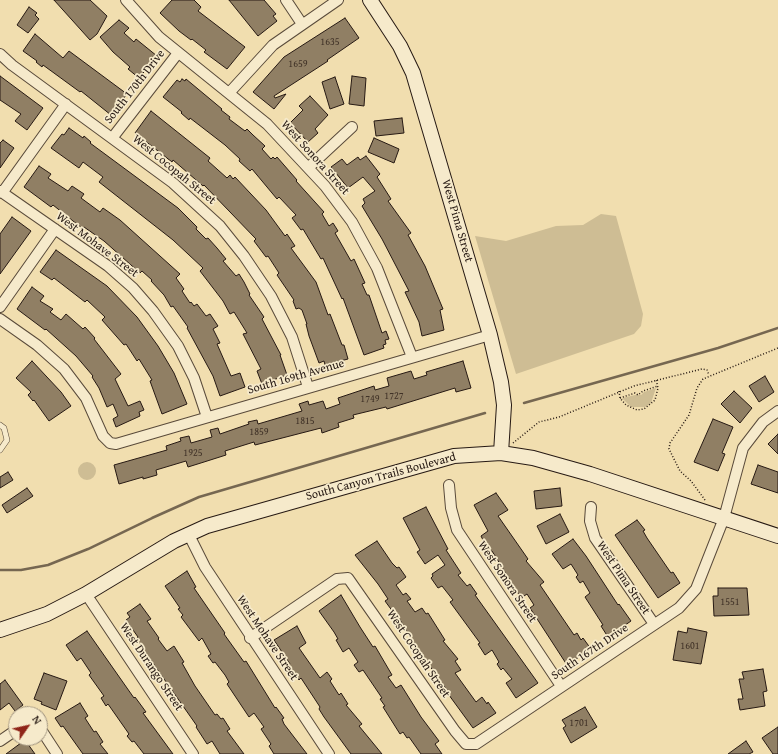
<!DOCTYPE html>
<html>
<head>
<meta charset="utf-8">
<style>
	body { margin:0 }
	#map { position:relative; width:778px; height:754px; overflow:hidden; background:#f1deaf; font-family:"Gentium Book Plus",serif }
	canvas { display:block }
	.north { position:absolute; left:8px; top:706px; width:40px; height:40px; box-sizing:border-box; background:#f6eacb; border:1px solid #a39681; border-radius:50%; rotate:56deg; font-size:11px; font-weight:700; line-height:16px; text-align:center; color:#261913 }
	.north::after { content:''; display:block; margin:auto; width:14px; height:18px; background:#8f2418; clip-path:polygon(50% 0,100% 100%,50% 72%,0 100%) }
</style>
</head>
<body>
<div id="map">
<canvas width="778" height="754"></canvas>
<div class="north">N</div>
</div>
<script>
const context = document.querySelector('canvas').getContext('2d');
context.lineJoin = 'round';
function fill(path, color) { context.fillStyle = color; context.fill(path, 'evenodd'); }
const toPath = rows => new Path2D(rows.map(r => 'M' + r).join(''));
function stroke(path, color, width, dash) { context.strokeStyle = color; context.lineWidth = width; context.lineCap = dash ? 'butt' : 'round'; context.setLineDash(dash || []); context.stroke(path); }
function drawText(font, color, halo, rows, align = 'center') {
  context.font = font + ' "Gentium Book Plus",serif'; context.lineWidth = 3.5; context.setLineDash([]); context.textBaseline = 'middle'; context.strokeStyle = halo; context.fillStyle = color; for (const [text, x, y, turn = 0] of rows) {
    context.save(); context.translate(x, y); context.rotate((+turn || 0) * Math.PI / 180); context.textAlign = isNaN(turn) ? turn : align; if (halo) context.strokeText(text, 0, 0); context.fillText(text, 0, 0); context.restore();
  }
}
const green = toPath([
	[601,214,616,216,643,314,641,326,634,334,516,374,475,236,506,241,556,226,583,225],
	[656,388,651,403,645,407,631,407,622,398,635,395,641,395,644,392],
	'78 471a9 9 0 1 1 18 0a9 9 0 1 1-18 0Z'
]);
const stream = toPath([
	[524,403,718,348,778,328],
	[0,570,21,570,48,565,88,549,152,518,199,497,485,413]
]);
const building = toPath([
	[54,0,90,0,107,16,97,34,90,40,54,0],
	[172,0,194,0,201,7,198,11,245,47,227,69,204,52,206,50,192,39,191,40,179,31,160,13,172,0],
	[229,0,264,0,276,14,273,16,277,21,258,36,229,0],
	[29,7,37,13,35,15,39,19,28,33,17,25,29,7],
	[345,18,359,38,327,60,328,61,274,96,275,98,286,94,274,109,253,92,284,57,345,18],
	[119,20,129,28,124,33,134,42,136,39,157,56,139,78,128,69,130,67,113,52,100,37,119,20],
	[35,34,63,58,69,51,127,94,111,115,81,91,80,92,43,65,42,67,36,62,37,61,23,51,35,34],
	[0,76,43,108,27,130,15,121,21,114,0,100,0,76],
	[352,76,366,78,364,106,349,104,352,76],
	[335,77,344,104,330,109,322,82,335,77],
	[182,79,185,81,186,79,222,109,221,110,230,117,229,119,245,131,247,129,253,135,265,146,262,149,271,159,273,157,275,159,277,157,297,180,296,181,324,212,322,214,329,226,333,223,338,231,335,233,351,261,354,259,365,283,362,284,367,295,369,295,382,333,386,331,389,339,385,340,386,344,383,345,384,348,364,355,343,298,342,299,323,258,321,259,303,229,301,230,292,218,296,215,279,197,277,199,252,169,250,171,239,161,240,159,225,145,190,118,189,120,181,113,182,112,163,97,177,80,180,82,182,79],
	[310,96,328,115,315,129,318,133,308,142,290,123,303,110,299,106,310,96],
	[151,111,210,158,208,161,227,178,230,175,233,179,235,177,266,210,285,236,287,234,295,246,291,248,316,282,328,315,330,314,342,345,344,345,348,359,325,365,324,361,319,363,309,336,306,324,307,324,302,310,299,308,296,309,293,301,294,300,277,275,279,273,268,256,266,257,254,241,256,239,204,185,203,186,173,160,172,162,135,133,151,111],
	[402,118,404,133,376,136,374,121,402,118],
	[69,128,83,138,84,136,91,142,90,143,178,208,197,227,196,229,206,239,208,238,217,248,226,259,223,261,236,276,239,274,244,282,250,294,249,295,264,317,262,319,281,355,280,355,287,375,262,384,257,371,261,369,243,334,247,333,234,312,230,314,223,301,200,271,203,268,173,240,99,182,103,177,83,162,79,168,51,148,62,134,64,135,69,128],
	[374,138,399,149,394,163,368,152,374,138],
	[3,140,14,148,0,168,0,143,3,140],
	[366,156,380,174,377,177,391,199,388,201,411,233,408,235,425,266,443,309,440,310,444,330,422,336,419,322,405,292,409,291,382,239,362,206,365,203,363,199,375,191,363,177,348,188,331,167,342,159,347,165,358,157,360,160,366,156],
	[39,166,51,174,48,178,68,191,72,186,84,194,81,198,100,212,103,208,120,220,180,274,176,278,184,289,182,291,190,303,191,302,194,306,197,304,206,316,210,314,218,326,213,329,220,343,217,344,231,376,240,373,245,387,220,396,213,376,187,328,188,327,173,306,171,307,164,295,151,281,152,280,142,271,140,273,104,241,84,227,83,229,53,205,51,207,24,187,39,166],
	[12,217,31,231,0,274,0,234,12,217],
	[56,250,107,286,137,317,158,346,174,373,187,404,162,414,150,381,152,380,139,359,137,361,126,344,124,345,102,320,105,317,87,300,85,302,54,278,52,280,40,272,56,250],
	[32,287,44,296,40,301,53,309,50,312,61,320,66,314,83,329,85,327,95,338,94,339,121,374,115,379,128,406,140,401,144,410,139,412,140,416,116,427,113,419,118,416,113,404,107,407,99,388,92,377,93,376,76,356,46,329,45,330,17,309,32,287],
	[32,361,61,392,71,406,49,421,34,400,33,401,28,395,31,392,16,378,32,361],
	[463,361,471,388,456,392,455,388,387,409,386,407,353,415,354,418,338,423,339,427,322,433,321,428,255,445,254,442,225,451,226,455,204,462,188,467,186,461,156,470,157,475,143,479,143,477,119,484,114,465,167,450,166,446,181,441,180,438,189,436,191,443,212,437,210,430,218,428,220,434,249,424,248,422,257,420,258,424,302,411,299,404,308,401,309,405,323,401,326,409,340,404,338,398,374,386,375,390,389,386,387,378,411,371,414,379,427,375,426,372,463,361],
	[765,376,774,392,759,402,749,386,765,376],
	[734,391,752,408,740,423,721,404,734,391],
	[713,419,733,427,722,453,725,454,718,471,694,462,713,419],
	[778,434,778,454,768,444,778,434],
	[758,465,778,472,778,493,751,484,758,465],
	[8,472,13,480,0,488,0,477,8,472],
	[27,488,33,496,7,513,2,505,27,488],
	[560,488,562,506,536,509,534,491,560,488],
	[496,493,508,510,498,516,528,559,526,561,544,582,540,585,574,635,577,633,581,640,583,638,591,649,567,665,530,608,534,605,527,594,521,598,492,551,489,552,481,536,488,531,474,505,496,493],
	[426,507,448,549,446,550,461,573,458,575,467,586,470,584,477,594,475,595,538,683,516,698,506,683,512,679,503,668,501,670,497,664,499,662,492,650,485,655,478,644,480,643,450,602,453,600,442,586,438,588,431,578,433,576,432,574,445,565,438,555,425,564,417,552,420,550,403,518,426,507],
	[560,514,569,532,546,544,537,526,560,514],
	[637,520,645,530,643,531,647,538,671,573,673,572,680,583,658,598,615,535,637,520],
	[573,539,586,556,618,605,619,604,631,621,608,637,601,626,603,625,585,597,590,593,583,581,580,583,576,577,578,575,571,564,563,569,552,554,573,539],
	[377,541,392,563,397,568,399,567,406,577,396,585,403,595,406,593,411,599,407,601,415,612,422,608,426,614,428,613,445,640,443,641,458,659,455,661,461,670,455,673,476,702,482,697,487,704,488,702,496,713,473,728,446,691,447,690,421,654,397,615,396,616,385,601,388,599,378,584,355,555,377,541],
	[187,571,196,587,194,588,225,633,224,634,244,662,246,661,275,708,276,707,284,718,282,719,284,724,307,754,274,754,269,746,271,744,261,729,264,727,254,713,249,717,227,684,229,682,225,675,215,662,213,663,208,656,211,654,202,638,199,641,181,617,183,615,178,609,180,608,165,586,187,571],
	[718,588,747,588,749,615,714,616,713,596,718,596,718,588],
	[341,595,360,627,373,647,375,646,392,675,388,677,396,688,401,685,421,717,439,741,435,744,442,754,421,754,409,737,407,738,403,732,400,734,383,707,385,706,380,699,382,698,363,670,359,672,354,665,358,662,349,648,343,652,336,640,338,639,334,632,319,611,341,595],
	[140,604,151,619,147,621,159,638,158,639,167,651,174,646,184,662,182,663,195,686,215,715,217,714,221,719,223,718,230,729,227,731,244,754,220,754,212,741,207,744,196,727,197,726,136,639,138,637,126,620,130,617,127,613,140,604],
	[297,626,306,643,299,648,320,678,327,672,332,679,330,681,339,695,341,693,348,704,346,705,362,724,359,726,382,754,351,754,324,717,319,709,320,707,301,678,299,680,288,665,290,664,274,640,297,626],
	[688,628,707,632,701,664,673,660,678,631,687,633,688,628],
	[87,631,134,698,135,697,146,712,143,713,173,754,144,754,134,741,132,742,127,736,129,734,108,704,106,706,101,698,104,696,89,675,91,673,81,658,77,661,66,645,87,631],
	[763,669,767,691,763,692,765,706,740,710,738,699,743,699,739,679,744,679,742,672,763,669],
	[44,673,67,681,56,710,41,704,42,702,34,699,44,673],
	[5,680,23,705,15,711,9,703,0,710,0,684,5,680],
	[80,703,88,716,85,718,94,732,96,731,103,742,100,744,108,754,83,754,63,726,61,727,55,718,80,703],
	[585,707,597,727,571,743,563,728,566,726,562,720,585,707],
	[778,727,778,754,773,754,762,738,778,727],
	[25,740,35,754,6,754,25,740],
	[746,741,753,752,749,754,728,754,746,741]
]);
const path = toPath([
	[619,391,620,398,626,405,637,410,644,409,655,400,658,388,656,379],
	[620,398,635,393,638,395,643,391,658,386],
	[513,443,539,422,559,417,634,386,702,369,707,370,709,375],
	[705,500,691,481,680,471,669,449,670,443,689,415,697,388,703,379,778,348]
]);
const lane = toPath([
	[0,425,4,428,7,440,0,450]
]);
const street = toPath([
	[126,0,159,37,267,124,325,186,352,222,377,268,412,357],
	[286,0,302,24],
	[0,54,12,65,173,183,220,226,244,256,271,296,292,337,308,387],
	[229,93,273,45,338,0],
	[113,137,178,53],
	[309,167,352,127],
	[0,191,108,266,133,288,153,311,178,346,194,378,207,417],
	[2,193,66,104],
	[0,307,55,229],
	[0,319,37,345,64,369,86,398,103,436,110,443,116,444,490,335],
	[449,485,451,508,457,530,561,686],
	[591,507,590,521,595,538,654,624],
	[188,533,205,567,329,754],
	[86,594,193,754],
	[250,638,337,579,348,578,455,731,466,744,476,744,679,608,696,589,724,518,743,448,763,422,778,411],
	[40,728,57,754],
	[0,741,16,730]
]);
const secondary = toPath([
	[370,0,400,46,413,73,490,335,501,382,504,405,501,453],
	[0,630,47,614,86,594,174,541,207,526,454,456,501,453,533,458,590,474,778,536]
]);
const numberNames = [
	["1635",330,42],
	["1659",298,64],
	["1727",394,396],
	["1749",370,399],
	["1815",305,421],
	["1859",259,432],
	["1925",193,453],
	["1551",730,602],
	["1601",690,646],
	["1701",579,723]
];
const streetNames = [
	["South 170th Drive",135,87,-52],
	["West Sonora Street",315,158,48],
	["West Cocopah Street",174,170,39],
	["West Pima Street",457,221,74],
	["West Mohave Street",97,245,37],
	["South 169th Avenue",296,377,-16],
	["South Canyon Trails Boulevard",381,477,-15],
	["West Pima Street",623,578,56],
	["West Sonora Street",507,582,56],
	["West Mohave Street",267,638,56],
	["South 167th Drive",590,652,-34],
	["West Cocopah Street",418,654,56],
	["West Durango Street",151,667,56]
];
fill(green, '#cebd94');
stroke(stream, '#766751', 2.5);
fill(building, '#907f64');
stroke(building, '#261913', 1);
stroke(lane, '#594a3a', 6);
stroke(street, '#594a3a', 12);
stroke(secondary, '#261913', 16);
stroke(path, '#261913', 1.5, [1, 2]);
stroke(lane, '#f6eacb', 5);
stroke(street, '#f6eacb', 10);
stroke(secondary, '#f6eacb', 14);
drawText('10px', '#403227', null, numberNames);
drawText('12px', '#261913', '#f6eacb', streetNames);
</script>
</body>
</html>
